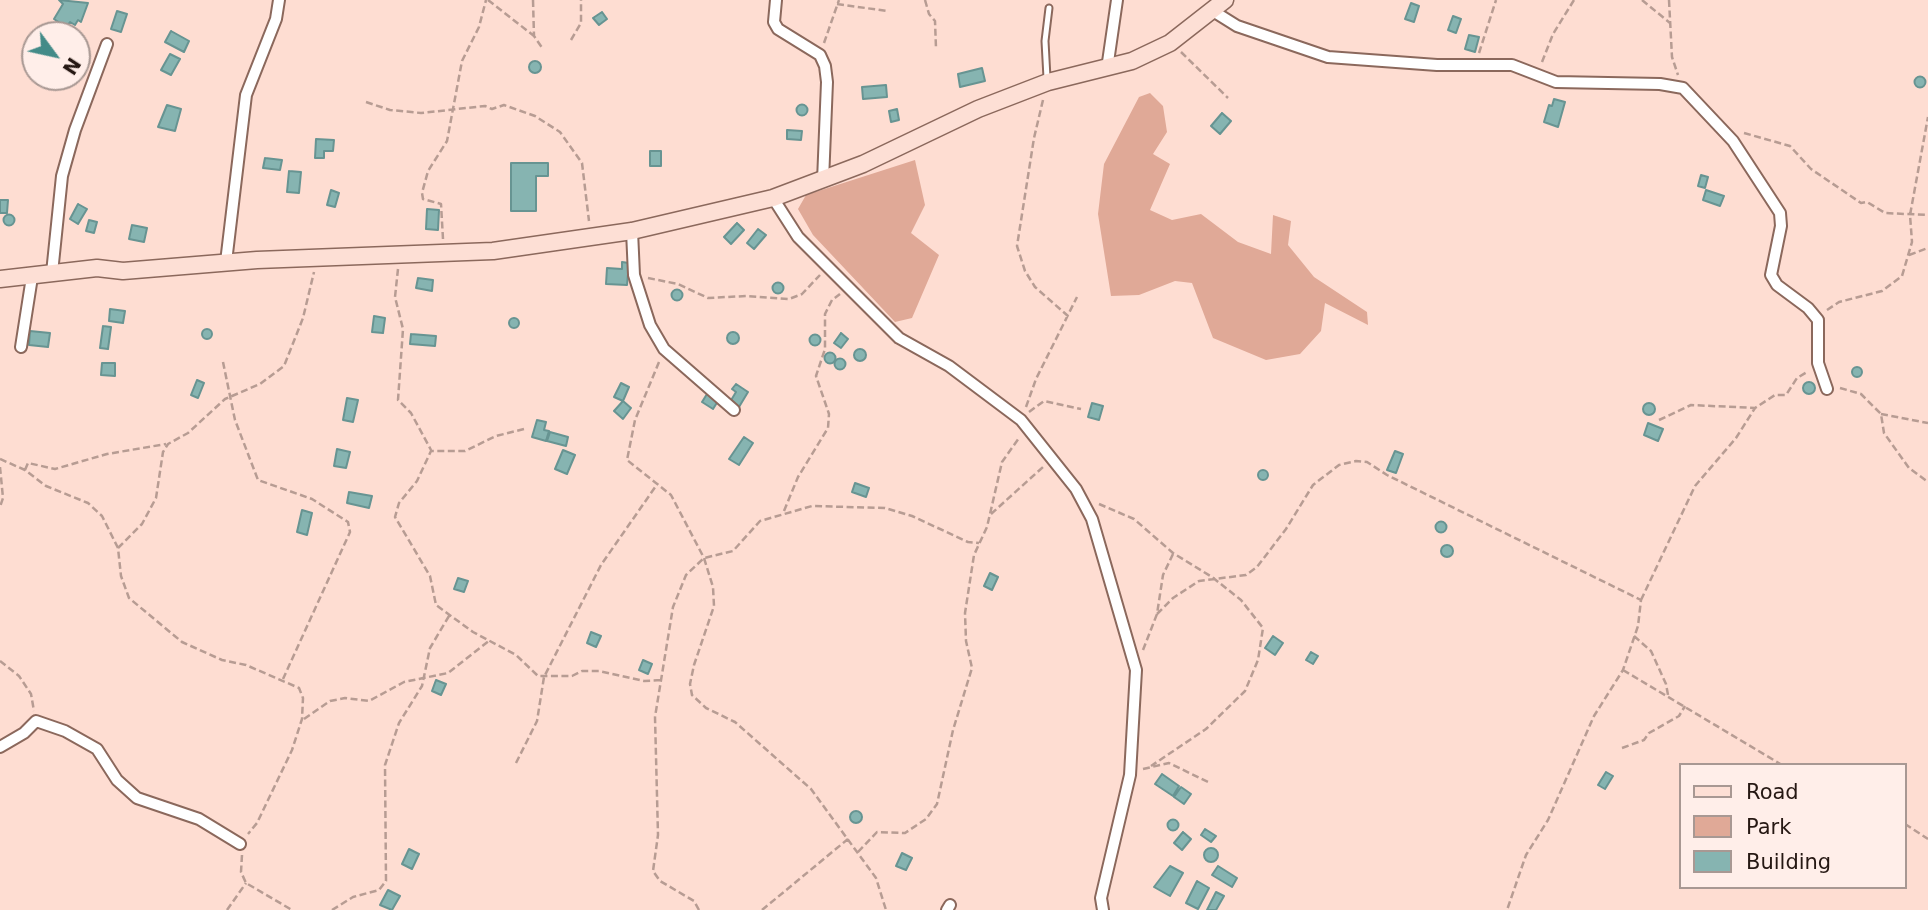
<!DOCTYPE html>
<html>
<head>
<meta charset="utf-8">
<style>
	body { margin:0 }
	#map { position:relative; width:1928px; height:910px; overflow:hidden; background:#feddd2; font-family:"DejaVu Sans",sans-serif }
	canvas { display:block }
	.legend { position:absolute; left:1679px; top:763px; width:228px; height:126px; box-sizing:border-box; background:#ffeee9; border:2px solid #a89893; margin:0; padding:9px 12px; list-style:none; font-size:21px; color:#261813 }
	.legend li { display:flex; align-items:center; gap:14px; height:35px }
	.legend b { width:35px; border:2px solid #a89893 }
	.north { position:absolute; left:21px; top:21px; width:70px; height:70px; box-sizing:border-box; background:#ffeee9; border:2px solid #a89893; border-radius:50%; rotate:123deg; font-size:19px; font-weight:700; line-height:28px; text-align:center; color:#261813 }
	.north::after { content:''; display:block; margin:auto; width:24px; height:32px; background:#438b88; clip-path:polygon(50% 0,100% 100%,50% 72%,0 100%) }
</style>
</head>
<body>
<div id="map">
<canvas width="1928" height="910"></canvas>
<ul class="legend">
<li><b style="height:9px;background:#fddfd5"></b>Road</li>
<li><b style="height:19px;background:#e0a997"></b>Park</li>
<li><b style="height:19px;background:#86b4b1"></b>Building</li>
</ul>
<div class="north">N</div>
</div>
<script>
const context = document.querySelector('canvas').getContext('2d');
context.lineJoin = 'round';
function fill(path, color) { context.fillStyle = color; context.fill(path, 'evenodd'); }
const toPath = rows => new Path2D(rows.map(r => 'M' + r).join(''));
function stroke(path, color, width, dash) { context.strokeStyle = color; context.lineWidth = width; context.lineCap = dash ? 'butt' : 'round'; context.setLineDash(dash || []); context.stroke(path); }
const green = toPath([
	[1150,93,1163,106,1167,132,1153,154,1170,164,1150,210,1172,220,1201,214,1238,242,1271,254,1273,215,1291,221,1288,245,1314,277,1367,312,1368,325,1325,303,1321,331,1300,354,1266,360,1213,338,1192,283,1175,281,1139,295,1111,296,1098,214,1104,164,1139,97],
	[915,160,925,205,911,233,939,255,912,318,895,322,813,235,798,209,806,195]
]);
const building = toPath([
	[59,0,88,3,81,22,78,20,75,25,70,22,66,27,54,19,63,4,59,0],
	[1411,3,1419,6,1414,22,1405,19,1411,3],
	[117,11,127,14,121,32,111,29,117,11],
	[602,12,607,19,599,25,593,18,602,12],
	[1453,16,1461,19,1456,33,1448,30,1453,16],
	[171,31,189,41,184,52,165,42,171,31],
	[1469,35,1479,37,1475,52,1465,49,1469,35],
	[170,54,180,59,171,75,161,70,170,54],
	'529 67a6 6 0 1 1 12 0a6 6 0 1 1-12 0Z',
	[982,68,985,81,960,87,958,74,982,68],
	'1914.5 82a5.5 5.5 0 1 1 11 0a5.5 5.5 0 1 1-11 0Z',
	[886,85,887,97,863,99,862,87,886,85],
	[1554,99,1565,102,1558,127,1544,122,1549,105,1552,106,1554,99],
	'796.5 110a5.5 5.5 0 1 1 11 0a5.5 5.5 0 1 1-11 0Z',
	[167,105,181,109,175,131,158,127,167,105],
	[897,109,899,120,891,122,889,111,897,109],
	[1222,113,1231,121,1220,134,1211,126,1222,113],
	[787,130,802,131,801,140,787,139,787,130],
	[316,139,334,140,333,151,324,151,324,158,315,158,316,139],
	[650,151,661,151,661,166,650,166,650,151],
	[265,158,282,160,280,170,263,168,265,158],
	[511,163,548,163,548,176,536,176,536,211,511,211,511,163],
	[289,171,301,172,299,193,287,192,289,171],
	[1701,175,1708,177,1705,188,1698,186,1701,175],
	[331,190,339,193,335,207,327,205,331,190],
	[1706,190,1724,196,1720,206,1703,200,1706,190],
	[0,200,8,200,7,213,0,213,0,200],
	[78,204,87,209,78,224,70,219,78,204],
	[427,209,439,210,438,230,426,229,427,209],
	'3.5 220a5.5 5.5 0 1 1 11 0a5.5 5.5 0 1 1-11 0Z',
	[89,220,97,222,94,233,86,231,89,220],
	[737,223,744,230,731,244,724,237,737,223],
	[132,225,147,228,144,242,129,239,132,225],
	[758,229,766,235,754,249,747,243,758,229],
	[622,262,629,263,627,285,606,284,607,268,622,269,622,262],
	[418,278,433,280,432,291,416,288,418,278],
	'772.5 288a5.5 5.5 0 1 1 11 0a5.5 5.5 0 1 1-11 0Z',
	'671.5 295a5.5 5.5 0 1 1 11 0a5.5 5.5 0 1 1-11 0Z',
	[110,309,125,311,123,323,109,321,110,309],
	[374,316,385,318,383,333,372,332,374,316],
	'509 323a5 5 0 1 1 10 0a5 5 0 1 1-10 0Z',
	[103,326,111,327,108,349,100,348,103,326],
	'202 334a5 5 0 1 1 10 0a5 5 0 1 1-10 0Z',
	[30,331,50,333,48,347,29,345,30,331],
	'727 338a6 6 0 1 1 12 0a6 6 0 1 1-12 0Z',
	[841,333,848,339,841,348,834,343,841,333],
	[411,334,436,336,435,346,410,344,411,334],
	'809.5 340a5.5 5.5 0 1 1 11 0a5.5 5.5 0 1 1-11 0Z',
	'854 355a6 6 0 1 1 12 0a6 6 0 1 1-12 0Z',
	'824.5 358a5.5 5.5 0 1 1 11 0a5.5 5.5 0 1 1-11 0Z',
	'834.5 364a5.5 5.5 0 1 1 11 0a5.5 5.5 0 1 1-11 0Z',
	[102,363,115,363,115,376,101,375,102,363],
	'1852 372a5 5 0 1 1 10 0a5 5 0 1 1-10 0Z',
	[197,380,204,383,198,398,191,395,197,380],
	'1803 388a6 6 0 1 1 12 0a6 6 0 1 1-12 0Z',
	[621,383,629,387,623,401,614,397,621,383],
	[736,384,748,392,739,407,730,402,736,392,732,389,736,384],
	[707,394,718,401,713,409,702,402,707,394],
	[347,398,358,400,353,422,343,420,347,398],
	[623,401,631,408,623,419,614,411,623,401],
	[1092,403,1103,406,1099,420,1088,417,1092,403],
	'1643 409a6 6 0 1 1 12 0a6 6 0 1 1-12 0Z',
	[537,420,546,422,544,430,549,431,546,441,532,437,537,420],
	[1648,423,1663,429,1658,441,1644,435,1648,423],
	[550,432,568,437,566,446,547,441,550,432],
	[744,437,753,443,739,465,729,459,744,437],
	[337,449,350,452,346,468,334,466,337,449],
	[563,450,575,455,567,474,555,469,563,450],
	[1395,451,1403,454,1396,473,1387,470,1395,451],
	'1258 475a5 5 0 1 1 10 0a5 5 0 1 1-10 0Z',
	[855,483,869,488,866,497,852,492,855,483],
	[349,492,372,496,369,508,347,503,349,492],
	[302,510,312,513,307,535,297,532,302,510],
	'1435.5 527a5.5 5.5 0 1 1 11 0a5.5 5.5 0 1 1-11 0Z',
	'1441 551a6 6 0 1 1 12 0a6 6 0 1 1-12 0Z',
	[990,573,998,577,992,590,984,586,990,573],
	[458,578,468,581,464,592,454,589,458,578],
	[591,632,601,636,596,647,587,643,591,632],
	[1273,636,1283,643,1275,655,1265,648,1273,636],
	[1311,652,1318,656,1313,664,1306,660,1311,652],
	[643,660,652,664,648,674,639,670,643,660],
	[436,680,446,684,441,695,432,691,436,680],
	[1606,772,1613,776,1605,789,1598,785,1606,772],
	[1162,774,1179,786,1173,796,1155,784,1162,774],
	[1181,787,1191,794,1184,804,1174,797,1181,787],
	'850 817a6 6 0 1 1 12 0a6 6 0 1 1-12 0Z',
	'1167.5 825a5.5 5.5 0 1 1 11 0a5.5 5.5 0 1 1-11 0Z',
	[1205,829,1216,836,1211,842,1201,835,1205,829],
	[1183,832,1191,839,1182,850,1174,843,1183,832],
	'1204 855a7 7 0 1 1 14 0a7 7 0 1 1-14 0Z',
	[409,849,419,854,412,869,402,864,409,849],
	[902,853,912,858,906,870,896,866,902,853],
	[1170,866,1183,873,1170,896,1154,887,1170,866],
	[1218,866,1237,878,1232,887,1212,875,1218,866],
	[1197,881,1209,888,1198,909,1186,903,1197,881],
	[388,890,400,896,392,910,380,905,388,890],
	[1216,892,1224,896,1216,910,1207,910,1216,892]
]);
const path = toPath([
	[488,0,534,36],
	[533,0,534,36,543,49],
	[925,0,929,14,935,21,936,48],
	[1642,0,1670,23],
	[1669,0,1672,57,1678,75],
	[837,4,887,11],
	[571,40,581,23,581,0],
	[824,43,839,0],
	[1181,52,1228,98],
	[1479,53,1496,0],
	[1542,62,1553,34,1574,0],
	[1043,100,1034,138,1017,246,1025,271,1035,287,1068,316],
	[366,102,390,110,421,113,485,106,492,109,504,105,535,116,560,132,582,163,589,221],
	[1744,133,1790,146,1811,169,1861,203,1867,202,1885,213,1928,215],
	[443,239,441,204,423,199,422,193,428,171,447,141,462,61,479,27,486,0],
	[1909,255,1928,248],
	[398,269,395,297,403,329,398,400,411,413,431,450],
	[648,278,678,284,708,298,746,296,789,299,802,294,820,275],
	[1827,310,1839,302,1882,291,1902,276,1912,242,1910,215,1928,117],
	[223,362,235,420,258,480,312,499,348,522,350,532,283,679],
	[659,362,635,420,627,460,671,495,704,558,713,587,714,606,694,665,690,684,692,695,706,708,735,722,811,789,876,878,886,910],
	[1840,388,1861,394,1881,414,1884,433,1909,468,1928,482],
	[1026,407,1036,379,1077,297],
	[1029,412,1044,401,1081,409],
	[1881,414,1928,423],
	[1659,420,1691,405,1755,408,1775,395,1786,395,1797,378,1807,372],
	[524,429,496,436,465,451,431,451,417,481,399,503,395,517,430,576,436,605,473,632,516,655,538,676,572,676,582,671,599,671,644,681,661,680],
	[0,459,25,470,46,486,88,503,102,516,118,548,121,576,129,598,182,642,222,660,246,665,299,688,303,698,302,719,292,750,257,823,248,834],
	[0,467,3,498,0,507],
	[25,470,28,463,55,469,107,454,166,444],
	[1099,504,1134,519,1173,553,1212,577,1241,600,1263,628,1258,660,1245,691,1206,729,1151,766],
	[784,511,798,477,828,428,829,414,816,376,825,349,825,314,832,300,840,294],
	[991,514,1043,467],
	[118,548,142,524,156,498,163,452,168,444,188,433,225,399,260,384,284,366,303,318,314,272],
	[1641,600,1695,486,1736,438,1755,408],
	[1157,614,1173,598,1199,581,1246,575,1257,567,1286,529,1313,485,1339,465,1356,461,1367,462,1387,475,1641,600,1638,626,1623,670,1594,716,1548,820,1526,855,1507,910],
	[1634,636,1651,651,1666,684,1668,695],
	[1143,650,1157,614,1163,575,1173,554],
	[0,661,19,676,31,694,34,711],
	[1623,670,1782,765],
	[304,719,330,701,345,698,369,701,404,682,448,673,490,640],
	[1622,748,1644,740,1649,733,1679,716,1685,706],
	[516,763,537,721,544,677,601,565,658,483],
	[1143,769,1169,763,1210,783],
	[1905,824,1928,839],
	[858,852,877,832,905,833,926,819,937,804,953,730,972,668,966,641,965,613,974,555,987,527,1002,462,1019,438],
	[242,855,241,872,246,883,292,910],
	[227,910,246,883],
	[332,910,353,897,379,890,386,881,385,765,399,723,422,686,430,648,449,616],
	[699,910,694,901,660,881,653,871,658,835,655,717,673,607,686,575,704,558,733,551,760,521,812,506,885,508,912,516,968,542,979,543],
	[762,910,848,839]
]);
const lane = toPath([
	[1047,78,1045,41,1049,8]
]);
const street = toPath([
	[776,0,774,22,778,29,820,55,825,66,827,82,823,181],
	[1213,11,1237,26,1328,57,1437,65,1512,65,1556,82,1660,84,1683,88,1733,141,1780,213,1781,226,1771,275,1777,285,1808,308,1818,320,1818,363,1827,389],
	[1107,69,1117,0],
	[773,198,798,237,899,338,949,366,1021,420,1076,489,1092,519,1136,670,1130,775,1101,898,1103,910],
	[632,231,634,275,650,325,664,349,734,410],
	[226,262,246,95,276,19,279,0],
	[52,273,62,176,75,130,107,44],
	[21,347,32,277],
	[0,747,24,733,36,721,65,731,97,749,117,780,137,798,199,819,240,844],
	[947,910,950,905]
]);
const secondary = toPath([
	[0,279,97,268,123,271,257,260,493,251,632,231,773,198,863,164,978,109,1048,82,1132,61,1170,43,1225,0]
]);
fill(green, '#e0a997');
fill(building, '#86b4b1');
stroke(building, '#679492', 2);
stroke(lane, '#8b685c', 9);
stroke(street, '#8b685c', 14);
stroke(secondary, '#8b685c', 19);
stroke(path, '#b79c93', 2.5, [7, 3.5]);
stroke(lane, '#fff', 5);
stroke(street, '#fff', 10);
stroke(secondary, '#fddfd5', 16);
</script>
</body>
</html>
